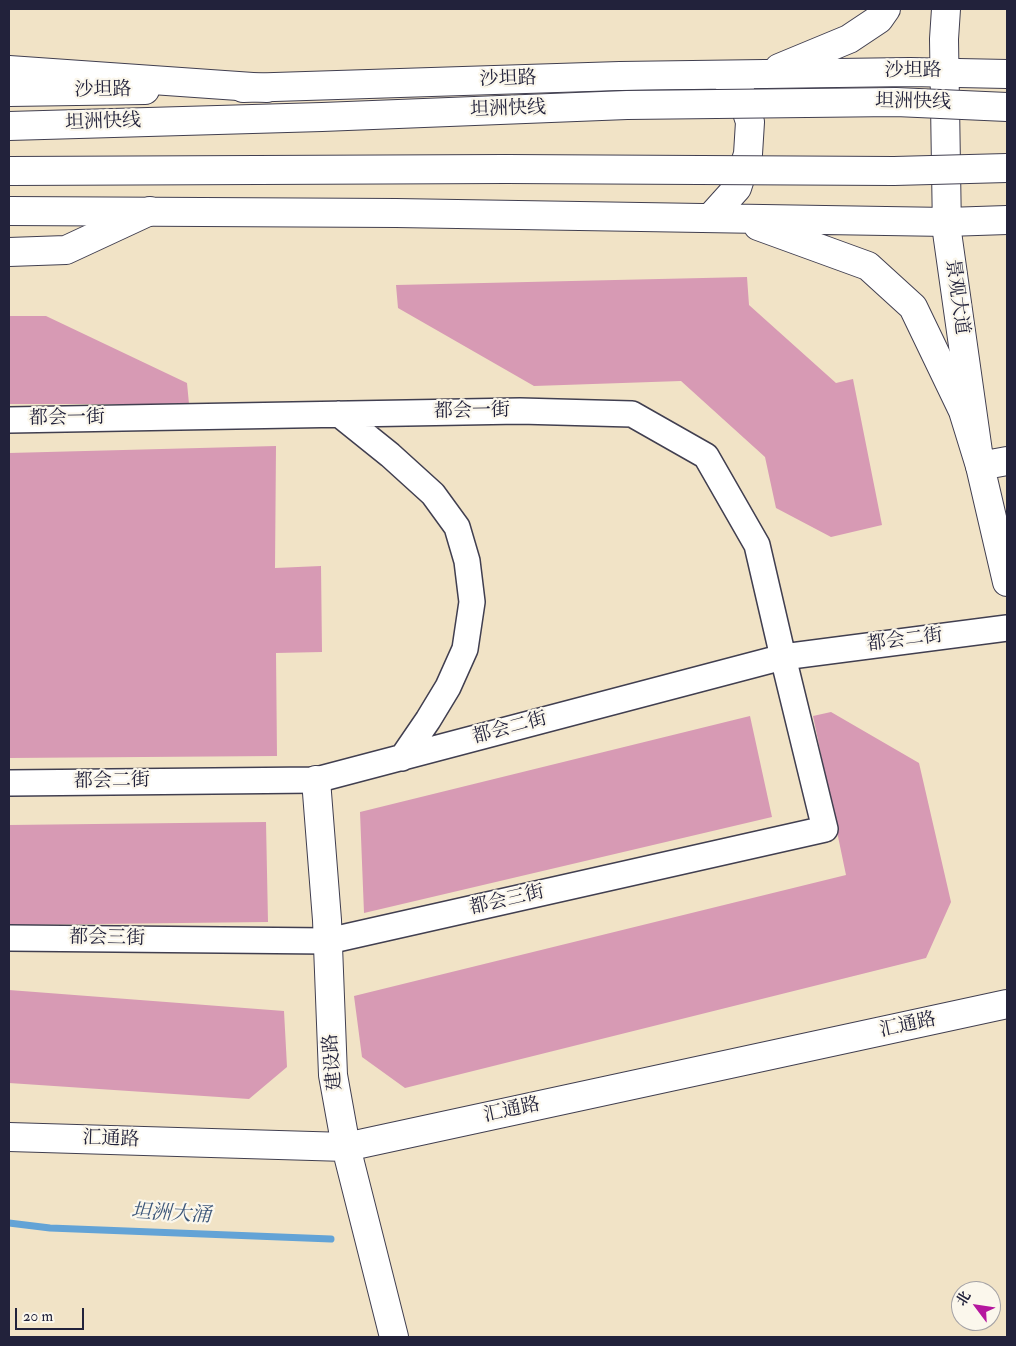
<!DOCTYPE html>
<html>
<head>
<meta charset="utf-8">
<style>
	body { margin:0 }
	#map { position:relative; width:1016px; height:1346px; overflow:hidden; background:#f1e3c6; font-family:"IM FELL Double Pica","Noto Serif SC",serif }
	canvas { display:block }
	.frame { position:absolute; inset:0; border:10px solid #22223b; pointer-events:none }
	.north { position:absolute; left:951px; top:1281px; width:50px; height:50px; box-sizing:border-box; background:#fbf7ec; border:1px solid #a4a2a5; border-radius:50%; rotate:301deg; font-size:14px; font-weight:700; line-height:20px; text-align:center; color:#22223b }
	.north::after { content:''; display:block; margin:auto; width:18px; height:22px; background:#b5179e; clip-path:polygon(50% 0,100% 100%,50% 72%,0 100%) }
	.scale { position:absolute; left:15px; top:1308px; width:69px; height:22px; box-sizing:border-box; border:2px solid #22223b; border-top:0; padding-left:6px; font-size:15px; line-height:18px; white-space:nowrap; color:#22223b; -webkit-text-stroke:4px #fbf7ec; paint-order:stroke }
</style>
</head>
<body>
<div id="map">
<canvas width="1016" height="1346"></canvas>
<div class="frame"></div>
<div class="north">北</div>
<div class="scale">20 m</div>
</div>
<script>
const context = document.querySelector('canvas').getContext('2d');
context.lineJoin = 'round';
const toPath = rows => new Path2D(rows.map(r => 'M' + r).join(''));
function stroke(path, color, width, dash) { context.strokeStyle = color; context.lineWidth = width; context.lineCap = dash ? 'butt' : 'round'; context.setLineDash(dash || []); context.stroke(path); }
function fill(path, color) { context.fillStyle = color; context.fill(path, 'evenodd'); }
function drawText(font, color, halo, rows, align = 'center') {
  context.font = font + ' "IM FELL Double Pica","Noto Serif SC",serif'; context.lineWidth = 4.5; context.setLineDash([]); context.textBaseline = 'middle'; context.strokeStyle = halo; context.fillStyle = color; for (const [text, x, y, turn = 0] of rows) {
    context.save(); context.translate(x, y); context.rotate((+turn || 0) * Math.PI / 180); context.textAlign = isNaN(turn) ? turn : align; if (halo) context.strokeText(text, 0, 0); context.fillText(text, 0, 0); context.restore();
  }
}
const stream = toPath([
	[9,1223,50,1228,331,1239]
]);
const building = toPath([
	[747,277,749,305,836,383,853,379,882,525,831,537,776,508,765,457,681,381,534,386,398,308,396,285],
	[9,316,46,316,187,383,189,404,9,404],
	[276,446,275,568,321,566,322,652,276,653,277,756,9,758,9,453],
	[831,712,919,763,951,902,926,958,405,1088,362,1057,354,996,846,875,813,716],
	[750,716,772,817,364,913,360,812],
	[266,822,268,922,9,925,9,825],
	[9,990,284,1011,287,1067,249,1099,9,1083]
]);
const street = toPath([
	[339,414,390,455,433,494,457,527,467,561,472,602,465,649,448,687,428,720,402,758],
	[9,420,520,411,632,414,706,456,757,545,783,657,825,829,328,941,9,938],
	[9,783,316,780,783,657,1007,628]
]);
const secondary = toPath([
	[946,9,944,39,947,232,980,466,1007,582],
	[980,466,1007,461],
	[316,780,327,920,333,1075,346,1147,394,1337],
	[9,1137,346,1147,1007,1004]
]);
const primary = toPath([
	[779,68,849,39,879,19,886,9],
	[243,88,620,76,910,72,1007,74],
	[9,92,145,90],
	[9,211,396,213,947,222,1007,220],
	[710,218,737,188,748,154,750,122,741,94,730,87],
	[758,226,868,266,913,307,963,411,980,466]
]);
const highway = toPath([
	[9,70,267,88],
	[9,252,66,250,150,211]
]);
const highwayBridge = toPath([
	[9,126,322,117,627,105,896,102,1007,107],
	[9,171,506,169,894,171,1007,168]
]);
const streetNames = [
	["沙坦路",913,72],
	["沙坦路",508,80,-2],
	["沙坦路",103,91,-1],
	["坦洲快线",913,103,1],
	["坦洲快线",508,110,-2],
	["坦洲快线",103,123,-2],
	["景观大道",956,297,82],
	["都会一街",472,412,-1],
	["都会一街",67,419,-1],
	["都会二街",905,641,-7],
	["都会二街",510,729,-15],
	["都会二街",112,782,-1],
	["都会三街",507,901,-13],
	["都会三街",107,939,1],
	["汇通路",908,1026,-12],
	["建设路",334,1062,-95],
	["汇通路",512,1111,-12],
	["汇通路",111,1140,2]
];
const waterNames = [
	["坦洲大涌",171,1215,3]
];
stroke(stream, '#63a3d6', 7);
fill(building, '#d79ab4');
stroke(street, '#413f50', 28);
stroke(secondary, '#413f50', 30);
stroke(primary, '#413f50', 30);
stroke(highway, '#413f50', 30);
stroke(street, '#fff', 25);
stroke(secondary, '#fff', 28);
stroke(primary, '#fff', 28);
stroke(highway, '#fff', 28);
stroke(highwayBridge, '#413f50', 30, []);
stroke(highwayBridge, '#fff', 28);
drawText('19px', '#22223b', '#fbf7ec', streetNames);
drawText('italic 20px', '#3c5679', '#fbf7ec', waterNames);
</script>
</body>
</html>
